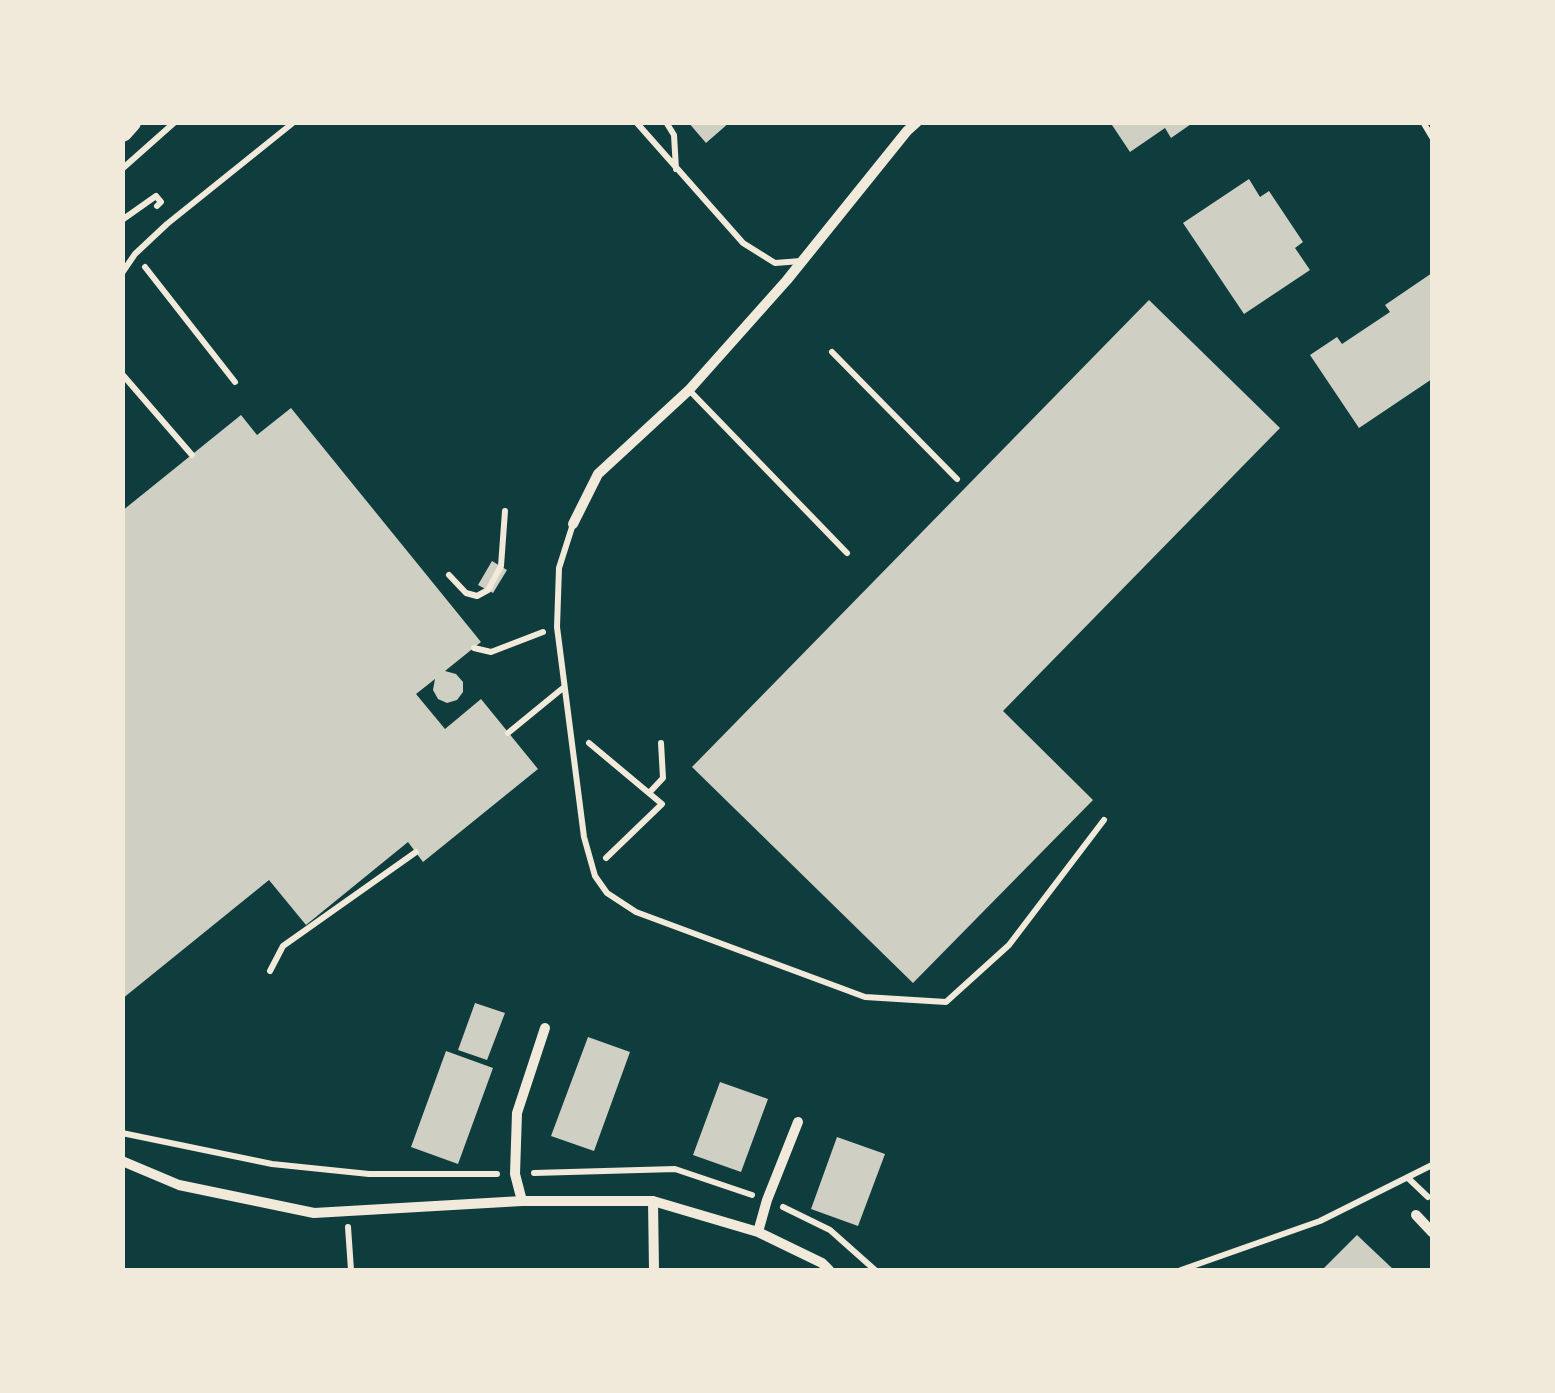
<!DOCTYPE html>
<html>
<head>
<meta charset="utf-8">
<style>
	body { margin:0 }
	#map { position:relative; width:1555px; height:1393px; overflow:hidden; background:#0f3d3e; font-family:Karla,sans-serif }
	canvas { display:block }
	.frame { position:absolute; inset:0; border:125px solid #f1e9da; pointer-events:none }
</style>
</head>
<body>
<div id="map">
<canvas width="1555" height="1393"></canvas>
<div class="frame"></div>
</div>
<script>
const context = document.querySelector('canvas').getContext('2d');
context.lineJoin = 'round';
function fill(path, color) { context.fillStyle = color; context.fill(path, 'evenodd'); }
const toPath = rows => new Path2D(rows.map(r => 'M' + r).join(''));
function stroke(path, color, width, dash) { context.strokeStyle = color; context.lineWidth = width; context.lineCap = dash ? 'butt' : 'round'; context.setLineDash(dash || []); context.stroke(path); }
const building = toPath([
	[688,122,730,122,706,143],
	[1110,122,1194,122,1171,138,1165,128,1130,152],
	[1249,179,1260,197,1269,191,1303,242,1295,248,1310,270,1244,314,1183,223],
	[1432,273,1432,379,1359,428,1310,355,1337,337,1342,344,1390,312,1385,305],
	[1149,300,1280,428,1003,711,1093,800,913,983,692,767],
	[291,408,481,642,445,671,456,674,463,682,463,692,457,700,447,703,438,699,433,690,435,679,416,694,445,729,481,699,538,769,423,862,408,842,306,925,269,880,122,999,122,511,241,415,257,435],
	[492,561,507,570,493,593,478,585],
	[475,1003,505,1013,487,1060,458,1050],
	[588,1037,630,1052,594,1151,551,1136],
	[446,1051,493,1068,458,1164,411,1147],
	[720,1082,768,1099,741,1172,693,1155],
	[837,1137,885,1154,858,1226,811,1209],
	[1357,1235,1376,1253,1394,1270,1322,1270]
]);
const path = toPath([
	[122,169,175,122],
	[122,220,156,196,161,202,157,206],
	[145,267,235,382],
	[832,352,957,479],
	[122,374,192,455],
	[474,648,491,652,543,632],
	[589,743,662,804,606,858],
	[649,793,663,778,661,743],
	[122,1133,272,1164,369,1174,497,1174],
	[534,1173,675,1169,752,1195],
	[1408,1178,1428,1197],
	[783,1207,830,1230,875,1270],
	[348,1227,351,1270],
	[1181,1270,1320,1221,1432,1165]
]);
const service = toPath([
	[636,122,743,243,775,263,801,261],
	[666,122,674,135,676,169],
	[1423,122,1432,137],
	[122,273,135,254,167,224,294,122],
	[689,390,847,553],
	[573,524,559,568,557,627,584,837,595,876,607,893,636,912,865,997,946,1002,1009,945,1104,820],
	[449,575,466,593,477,596,488,590,501,566,505,511],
	[508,733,563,688],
	[270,971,283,946,416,852]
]);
const minor = toPath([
	[573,524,598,474,689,390,787,280,907,131,917,122],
	[122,1161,179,1185,314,1213,522,1201,653,1201,758,1232,822,1263,829,1270],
	[522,1201,515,1174,517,1113,545,1028],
	[653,1201,654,1270],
	[1416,1215,1432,1232],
	[758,1232,767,1200,798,1122]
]);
const trunk = toPath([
	[122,131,130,122]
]);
fill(building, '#cfcfc3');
stroke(path, '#f1e9da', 6);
stroke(service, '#f1e9da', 6);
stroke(minor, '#f1e9da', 10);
stroke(trunk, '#f1e9da', 22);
</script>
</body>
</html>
